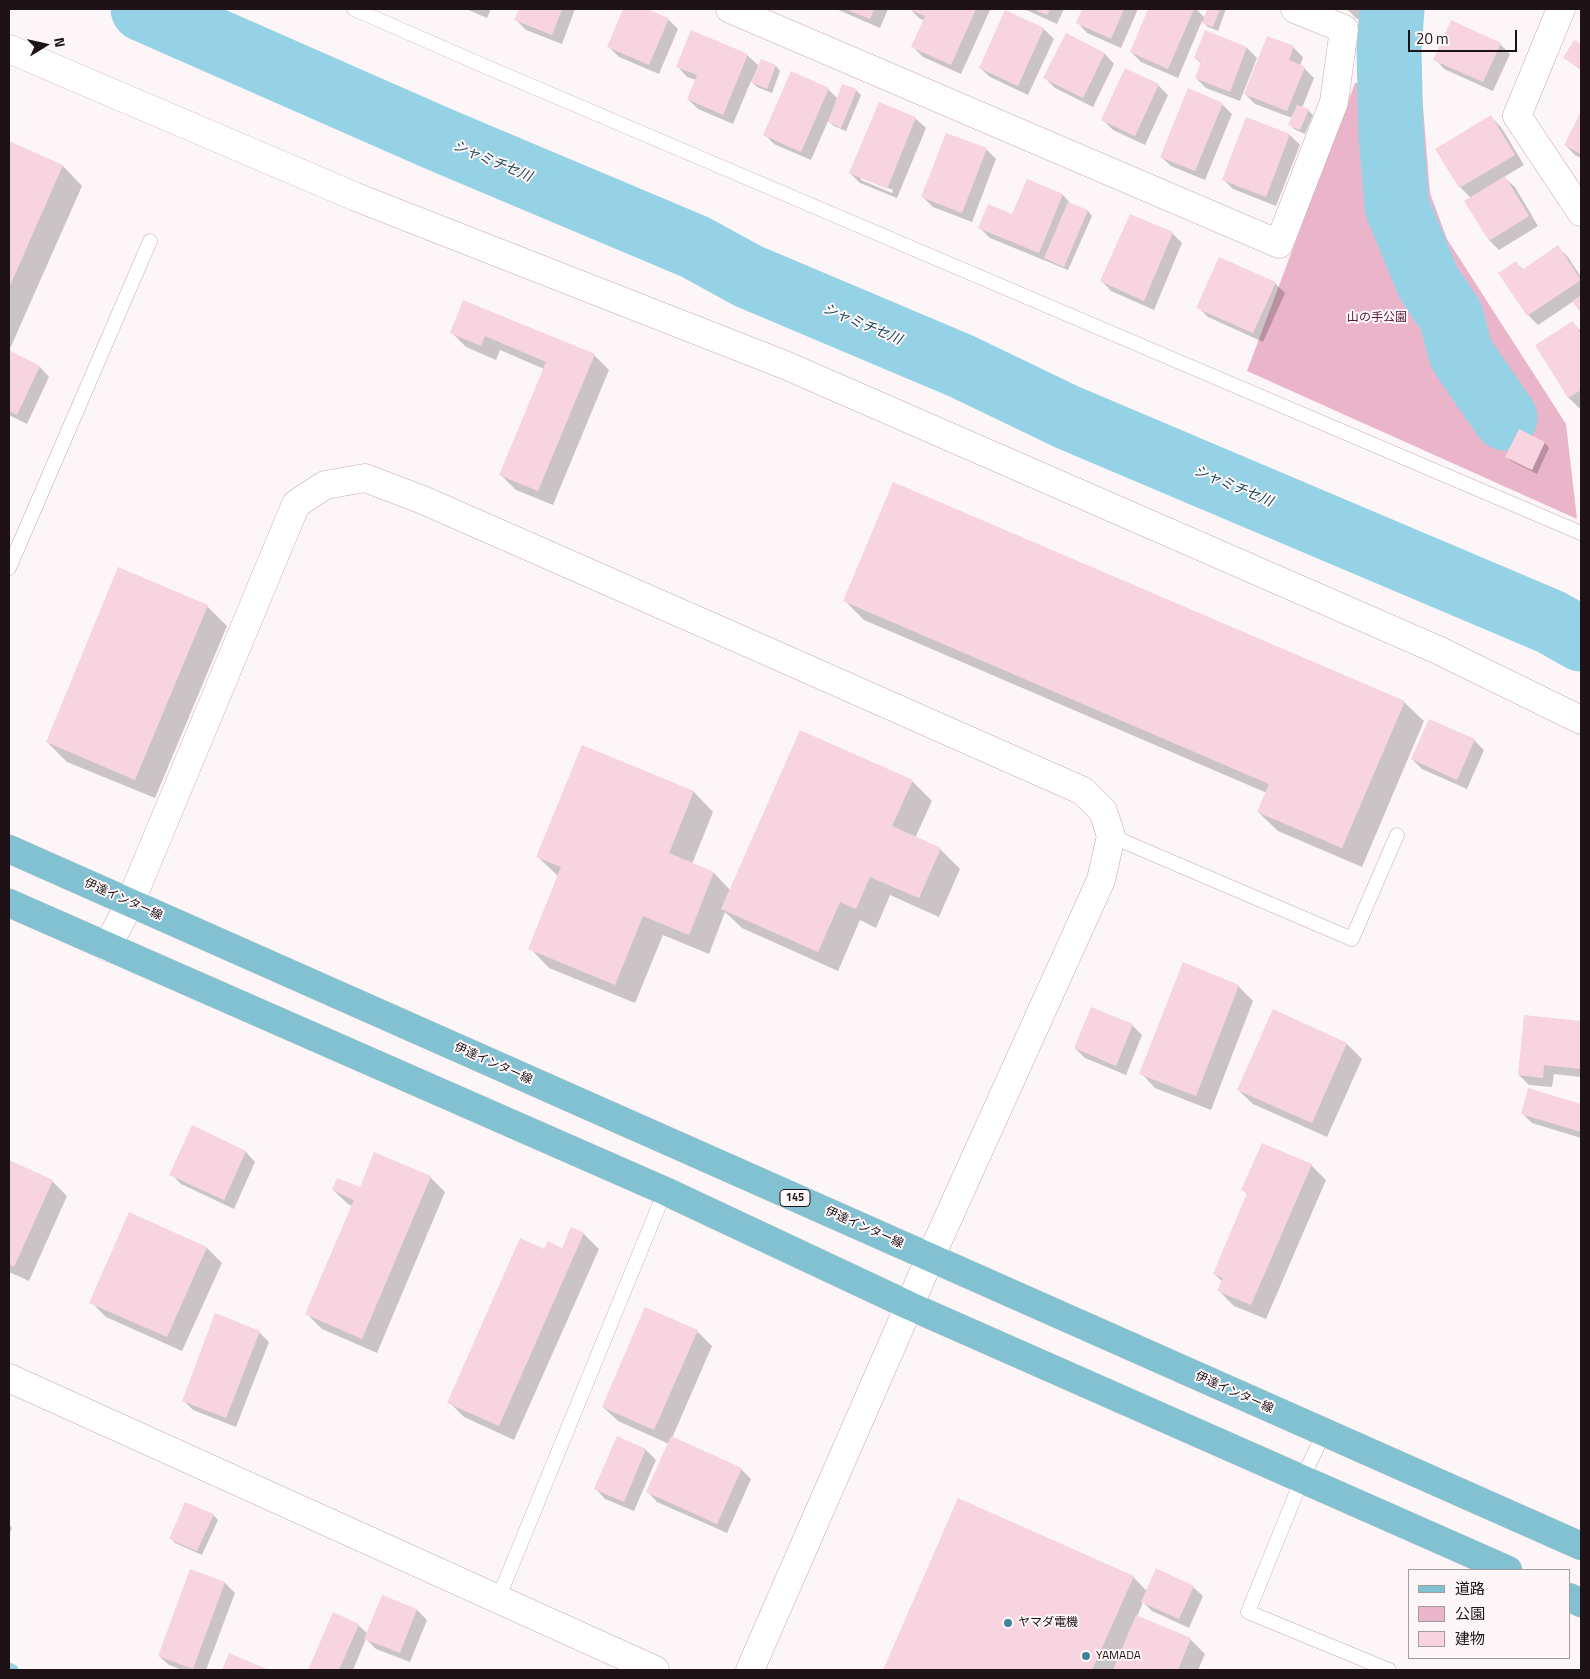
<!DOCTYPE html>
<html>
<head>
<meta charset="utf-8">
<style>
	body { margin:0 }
	#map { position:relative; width:1590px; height:1679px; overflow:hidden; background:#fdf6f8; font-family:"Titillium Web","Noto Sans JP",sans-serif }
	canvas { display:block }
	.frame { position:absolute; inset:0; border:10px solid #1e1217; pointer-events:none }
	.legend { position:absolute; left:1408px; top:1569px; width:162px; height:90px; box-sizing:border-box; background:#fdf6f8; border:1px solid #a49b9e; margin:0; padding:6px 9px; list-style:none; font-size:15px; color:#1e1217 }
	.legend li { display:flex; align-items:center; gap:10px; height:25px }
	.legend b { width:25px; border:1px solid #a49b9e }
	.north { position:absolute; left:20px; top:20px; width:50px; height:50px; -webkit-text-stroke:4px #fdf6f8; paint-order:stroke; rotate:80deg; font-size:14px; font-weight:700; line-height:20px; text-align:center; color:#1e1217 }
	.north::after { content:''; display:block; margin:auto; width:18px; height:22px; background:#1e1217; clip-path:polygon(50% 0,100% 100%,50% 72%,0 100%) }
	.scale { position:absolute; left:1408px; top:30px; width:109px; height:22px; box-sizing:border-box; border:2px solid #1e1217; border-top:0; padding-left:6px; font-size:15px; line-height:18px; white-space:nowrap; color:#1e1217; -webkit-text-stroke:4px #fdf6f8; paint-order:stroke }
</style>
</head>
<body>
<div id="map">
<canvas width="1590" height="1679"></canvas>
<div class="frame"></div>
<ul class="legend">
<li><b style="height:6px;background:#81c1d1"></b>道路</li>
<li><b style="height:14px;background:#eab5ca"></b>公園</li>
<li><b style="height:14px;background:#f8d4e1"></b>建物</li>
</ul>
<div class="north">N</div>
<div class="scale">20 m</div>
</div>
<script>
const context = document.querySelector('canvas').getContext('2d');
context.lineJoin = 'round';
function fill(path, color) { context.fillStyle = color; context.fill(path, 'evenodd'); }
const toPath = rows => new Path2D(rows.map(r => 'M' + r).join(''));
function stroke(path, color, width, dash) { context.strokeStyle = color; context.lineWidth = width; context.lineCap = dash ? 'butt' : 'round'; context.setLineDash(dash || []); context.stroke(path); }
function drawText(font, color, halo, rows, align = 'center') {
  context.font = font + ' "Titillium Web","Noto Sans JP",sans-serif'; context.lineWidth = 4; context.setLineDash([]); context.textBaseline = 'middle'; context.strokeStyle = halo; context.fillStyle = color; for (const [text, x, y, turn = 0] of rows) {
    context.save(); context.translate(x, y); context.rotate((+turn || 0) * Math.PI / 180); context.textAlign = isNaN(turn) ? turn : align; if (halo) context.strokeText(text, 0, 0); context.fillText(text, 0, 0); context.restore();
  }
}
const green = toPath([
	[1421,82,1430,193,1447,239,1566,424,1577,519,1247,371,1355,83]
]);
const shadow = toPath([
	[466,9,491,9,487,18],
	[520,9,575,9,562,44,526,30,516,20],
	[624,9,643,9,668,19,678,29,659,74,619,57,609,47],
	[836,9,888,9,880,28],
	[910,9,988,9,990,10,961,74,923,57,913,47,925,21,919,18],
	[1024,9,1064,9,1057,24],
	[1084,9,1138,9,1121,48,1087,33,1078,23],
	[1150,9,1196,9,1205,18,1209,9,1226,9,1218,31,1208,27,1202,21,1178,78,1141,62,1131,52],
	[1347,9,1384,9,1385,13,1357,19],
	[1006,12,1044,29,1054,39,1028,95,990,77,980,68],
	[1206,32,1247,48,1257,58,1240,101,1206,88,1196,78,1202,64,1195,58],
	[1067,35,1105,54,1114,64,1093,107,1055,88,1045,78],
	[1574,41,1581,45,1581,70,1565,58],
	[1500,44,1510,54,1493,91,1444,69,1435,59],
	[1293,47,1303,57,1300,66,1304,68,1314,78,1302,108,1308,110,1313,115,1305,134,1294,129,1290,124,1292,118,1255,104,1245,94],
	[747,55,759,66,761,60,776,66,780,71,772,93,757,87,751,81,733,124,698,109,688,99,696,80,687,77,678,67],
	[1158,85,1168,95,1145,145,1113,130,1103,120],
	[828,89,838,99,856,90,861,95,846,131,834,126,828,121,811,160,774,144,764,134],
	[879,104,916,119,926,128,897,198,860,183,850,173],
	[861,177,893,190,892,193,861,180],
	[1222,104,1232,114,1205,180,1171,166,1161,157],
	[1581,113,1581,158,1575,155,1565,145],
	[1491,117,1501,127,1524,165,1504,177,1515,187,1538,226,1499,250,1489,240,1471,198,1460,187],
	[1247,118,1290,135,1300,145,1276,206,1233,189,1223,179],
	[9,142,63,166,82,186,9,351],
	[986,149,996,159,972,222,933,207,923,197],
	[1028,181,1063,195,1072,205,1088,211,1092,216,1068,270,990,238,980,228,1013,216],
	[1172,233,1182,243,1154,310,1111,291,1102,281],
	[1558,247,1568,257,1581,277,1581,312,1574,301,1538,325,1528,315,1500,274,1516,263,1524,270],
	[1275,283,1285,293,1263,342,1208,317,1198,307],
	[464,302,594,355,609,370,553,505,516,490,501,475,544,369,500,350,496,360,466,347,451,332],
	[1572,323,1581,331,1581,406,1579,408,1569,398,1536,346],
	[9,352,40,367,49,377,27,424,9,415],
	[1519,431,1545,443,1549,448,1537,474,1511,461,1506,456],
	[844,600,1404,702,1424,721,1362,867,1278,831,1258,812,1267,793,864,620],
	[207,606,227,626,155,798,67,762,47,742],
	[1474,740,1484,750,1467,789,1422,769,1412,759],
	[583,747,694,792,713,812,692,864,714,873,730,890,912,781,932,801,915,838,940,849,960,869,939,917,890,895,876,928,860,920,838,971,742,928,725,912,709,954,663,935,635,1003,549,968,530,948,559,877,538,857],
	[1238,986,1253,1001,1211,1110,1155,1088,1141,1073],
	[1273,1011,1347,1044,1362,1059,1327,1137,1253,1104,1238,1090],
	[1525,1016,1581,1022,1581,1077,1554,1074,1552,1087,1529,1085,1519,1075],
	[1132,1025,1142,1035,1126,1075,1085,1058,1075,1048],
	[1529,1090,1581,1106,1581,1138,1532,1123,1522,1113],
	[246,1152,255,1162,234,1209,181,1184,171,1174],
	[9,1161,52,1181,67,1196,29,1281,9,1272],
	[1311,1165,1326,1180,1266,1319,1234,1306,1219,1291,1223,1282,1214,1274,1248,1195,1243,1190],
	[430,1177,445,1192,377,1353,322,1329,307,1314,352,1206,348,1204,333,1190,360,1189],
	[130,1214,207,1248,222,1263,182,1351,106,1317,91,1302],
	[572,1228,584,1234,599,1249,514,1440,464,1417,449,1402,545,1251,563,1250],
	[697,1331,712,1346,672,1438,741,1469,751,1479,727,1533,657,1502,648,1492,669,1444,618,1421,603,1407],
	[259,1332,269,1342,236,1427,193,1410,183,1400],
	[618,1438,646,1450,656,1460,634,1511,605,1499,596,1489],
	[959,1500,1133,1577,1147,1591,1193,1587,1203,1596,1189,1628,1152,1611,1143,1602,1137,1617,1190,1639,1205,1654,1198,1670,884,1670],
	[213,1515,218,1520,202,1555,175,1543,170,1538],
	[9,1524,12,1528,9,1535],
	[191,1571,225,1583,235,1593,206,1670,182,1670,169,1665,159,1656],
	[383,1597,417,1610,427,1620,410,1662,376,1649,366,1639,353,1670,309,1670,334,1614,358,1625,368,1634]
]);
const stream = toPath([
	[9,1668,13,1670]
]);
const river = toPath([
	[143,9,441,140,695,247,748,276,961,366,1067,417,1551,622,1581,639],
	[1392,9,1389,51,1391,136,1397,207,1429,284,1451,316,1461,354,1505,418]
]);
const building = toPath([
	[519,9,562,9,552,35,514,20],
	[623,9,646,9,669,18,649,65,607,47],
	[846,9,874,9,870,19],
	[908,9,976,9,951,65,911,47,925,16],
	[1033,9,1050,9,1047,15],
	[1082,9,1124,9,1111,39,1076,23],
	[1148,9,1194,9,1168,69,1130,52],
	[1207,9,1220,9,1213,27,1202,23],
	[1005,10,1044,28,1018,86,979,68],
	[1451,20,1501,43,1483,82,1433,60],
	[691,30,748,54,723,115,687,99,697,75,676,67],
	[1205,30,1247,47,1230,92,1195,78,1201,61,1194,58],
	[1066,33,1105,53,1083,98,1043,78],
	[1267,36,1294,46,1289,60,1305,67,1287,111,1244,94],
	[1574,40,1581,44,1581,69,1563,58],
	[761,59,776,65,767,89,751,82],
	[1125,68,1159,84,1135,136,1101,120],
	[791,71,829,88,801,152,763,135],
	[842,84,857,89,841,128,828,122],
	[1188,88,1223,103,1195,171,1160,157],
	[879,102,916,117,887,189,849,173],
	[1297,105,1309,109,1300,130,1288,125],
	[1581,111,1581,154,1564,145],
	[1491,115,1515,155,1459,188,1435,149],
	[1246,117,1290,134,1266,197,1222,180],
	[946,133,987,148,962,213,921,197],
	[9,141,63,165,9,288],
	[1505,176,1529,216,1489,241,1464,201],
	[1027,179,1063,194,1039,253,978,228,988,204,1012,214],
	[1068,202,1088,210,1064,267,1044,258],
	[1130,214,1173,232,1144,301,1100,281],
	[1558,245,1581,280,1527,316,1498,273,1516,261,1522,270],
	[1219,257,1276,282,1253,333,1196,308],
	[1581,295,1581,311,1580,312,1572,301],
	[463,300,595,354,538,491,499,475,546,362,485,336,481,346,450,333],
	[1573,321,1581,335,1581,390,1568,398,1535,345],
	[9,350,40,366,17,415,9,411],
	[1519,429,1545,442,1532,470,1505,457],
	[893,482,1405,701,1342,848,1257,812,1269,784,843,601],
	[118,567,208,605,135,780,46,742],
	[1429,719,1475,739,1457,780,1411,759],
	[800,730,913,780,892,826,941,848,919,898,870,877,856,909,840,902,818,952,721,909],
	[582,745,694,791,669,853,714,872,689,935,643,916,615,985,528,949,561,867,536,857],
	[1183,962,1239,985,1196,1096,1139,1074],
	[1091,1007,1133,1024,1116,1066,1074,1048],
	[1273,1009,1347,1043,1312,1123,1237,1090],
	[1524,1015,1581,1021,1581,1069,1544,1065,1543,1078,1518,1075],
	[1528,1088,1581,1104,1581,1132,1521,1114],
	[192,1125,246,1151,224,1200,169,1175],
	[1262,1143,1312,1164,1251,1305,1217,1291,1223,1278,1213,1274,1247,1193,1241,1190],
	[374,1152,431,1176,362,1339,305,1314,354,1200,332,1190,337,1178,360,1187],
	[9,1160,53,1180,14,1267,9,1264],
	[129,1212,207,1247,167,1337,89,1303],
	[571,1227,584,1233,499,1426,447,1403,520,1238,544,1249,548,1241,562,1248],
	[645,1307,698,1330,654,1430,602,1407],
	[215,1313,260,1331,226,1418,182,1401],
	[617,1436,646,1449,624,1502,594,1489],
	[671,1436,742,1468,717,1524,646,1492],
	[958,1498,1134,1576,1092,1670,883,1670],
	[185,1502,214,1514,197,1551,169,1539],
	[1156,1568,1194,1586,1179,1619,1141,1602],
	[190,1569,225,1582,193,1669,158,1656],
	[382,1595,417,1609,400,1653,364,1639],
	[333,1612,359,1624,339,1670,308,1670],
	[1136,1615,1191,1638,1178,1670,1113,1670],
	[229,1653,269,1670,222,1670]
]);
const service = toPath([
	[354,9,482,65,1581,533],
	[9,568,150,241],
	[1111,836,1352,939,1397,835],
	[1324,1433,1302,1479,1248,1612,1389,1670],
	[498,1599,665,1191]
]);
const minor = toPath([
	[730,9,1279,244,1334,102,1344,29,1295,9],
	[1561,9,1517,116,1581,212],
	[9,49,356,197,785,365,1438,650,1581,720],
	[107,947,130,903,296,504,325,485,365,478,423,500,778,656,1083,791,1103,811,1111,836,1101,880,930,1258,750,1670],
	[9,1378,655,1670]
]);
const primary = toPath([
	[9,849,1581,1546],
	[9,903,665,1191,910,1306,1508,1570],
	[1569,1597,1581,1603]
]);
const markers = [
	[1008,1623,5,"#418295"],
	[1086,1656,5,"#418295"]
];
const shields = [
	[795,1198,30]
];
const shieldNames = [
	["145",795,1198]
];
const parkNames = [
	["山の手公園",1377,318]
];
const streetNames = [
	["伊達インター線",123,900,24],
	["伊達インター線",493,1064,24],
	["伊達インター線",864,1228,24],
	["伊達インター線",1234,1393,24]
];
const poiNames = [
	["ヤマダ電機",1018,1623],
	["YAMADA",1096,1656]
];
const waterNames = [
	["シャミチセ川",492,162,23],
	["シャミチセ川",862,325,23],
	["シャミチセ川",1233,487,23]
];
fill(green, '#eab5ca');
fill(shadow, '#0003');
stroke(stream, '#95d2e5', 11);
stroke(river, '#95d2e5', 65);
fill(building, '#f8d4e1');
stroke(service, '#c8a7b3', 15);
stroke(minor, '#c8a7b3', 29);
stroke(primary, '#d6d4d5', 29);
stroke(service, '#fff', 14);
stroke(minor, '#fff', 28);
stroke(primary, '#81c1d1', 28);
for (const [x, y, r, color] of markers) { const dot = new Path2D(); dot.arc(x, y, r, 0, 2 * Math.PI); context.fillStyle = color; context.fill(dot); stroke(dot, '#fdf6f8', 2); }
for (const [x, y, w] of shields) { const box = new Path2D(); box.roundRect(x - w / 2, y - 8.5, w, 17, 4); context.fillStyle = '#fdf6f8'; context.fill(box); stroke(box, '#1e1217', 1); }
drawText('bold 11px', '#1e1217', null, shieldNames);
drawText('12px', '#551736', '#fdf6f8', parkNames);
drawText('12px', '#1e1217', '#fdf6f8', streetNames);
drawText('12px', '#1e1217', '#fdf6f8', poiNames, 'left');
drawText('italic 14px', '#164b58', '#fdf6f8', waterNames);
</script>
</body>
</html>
